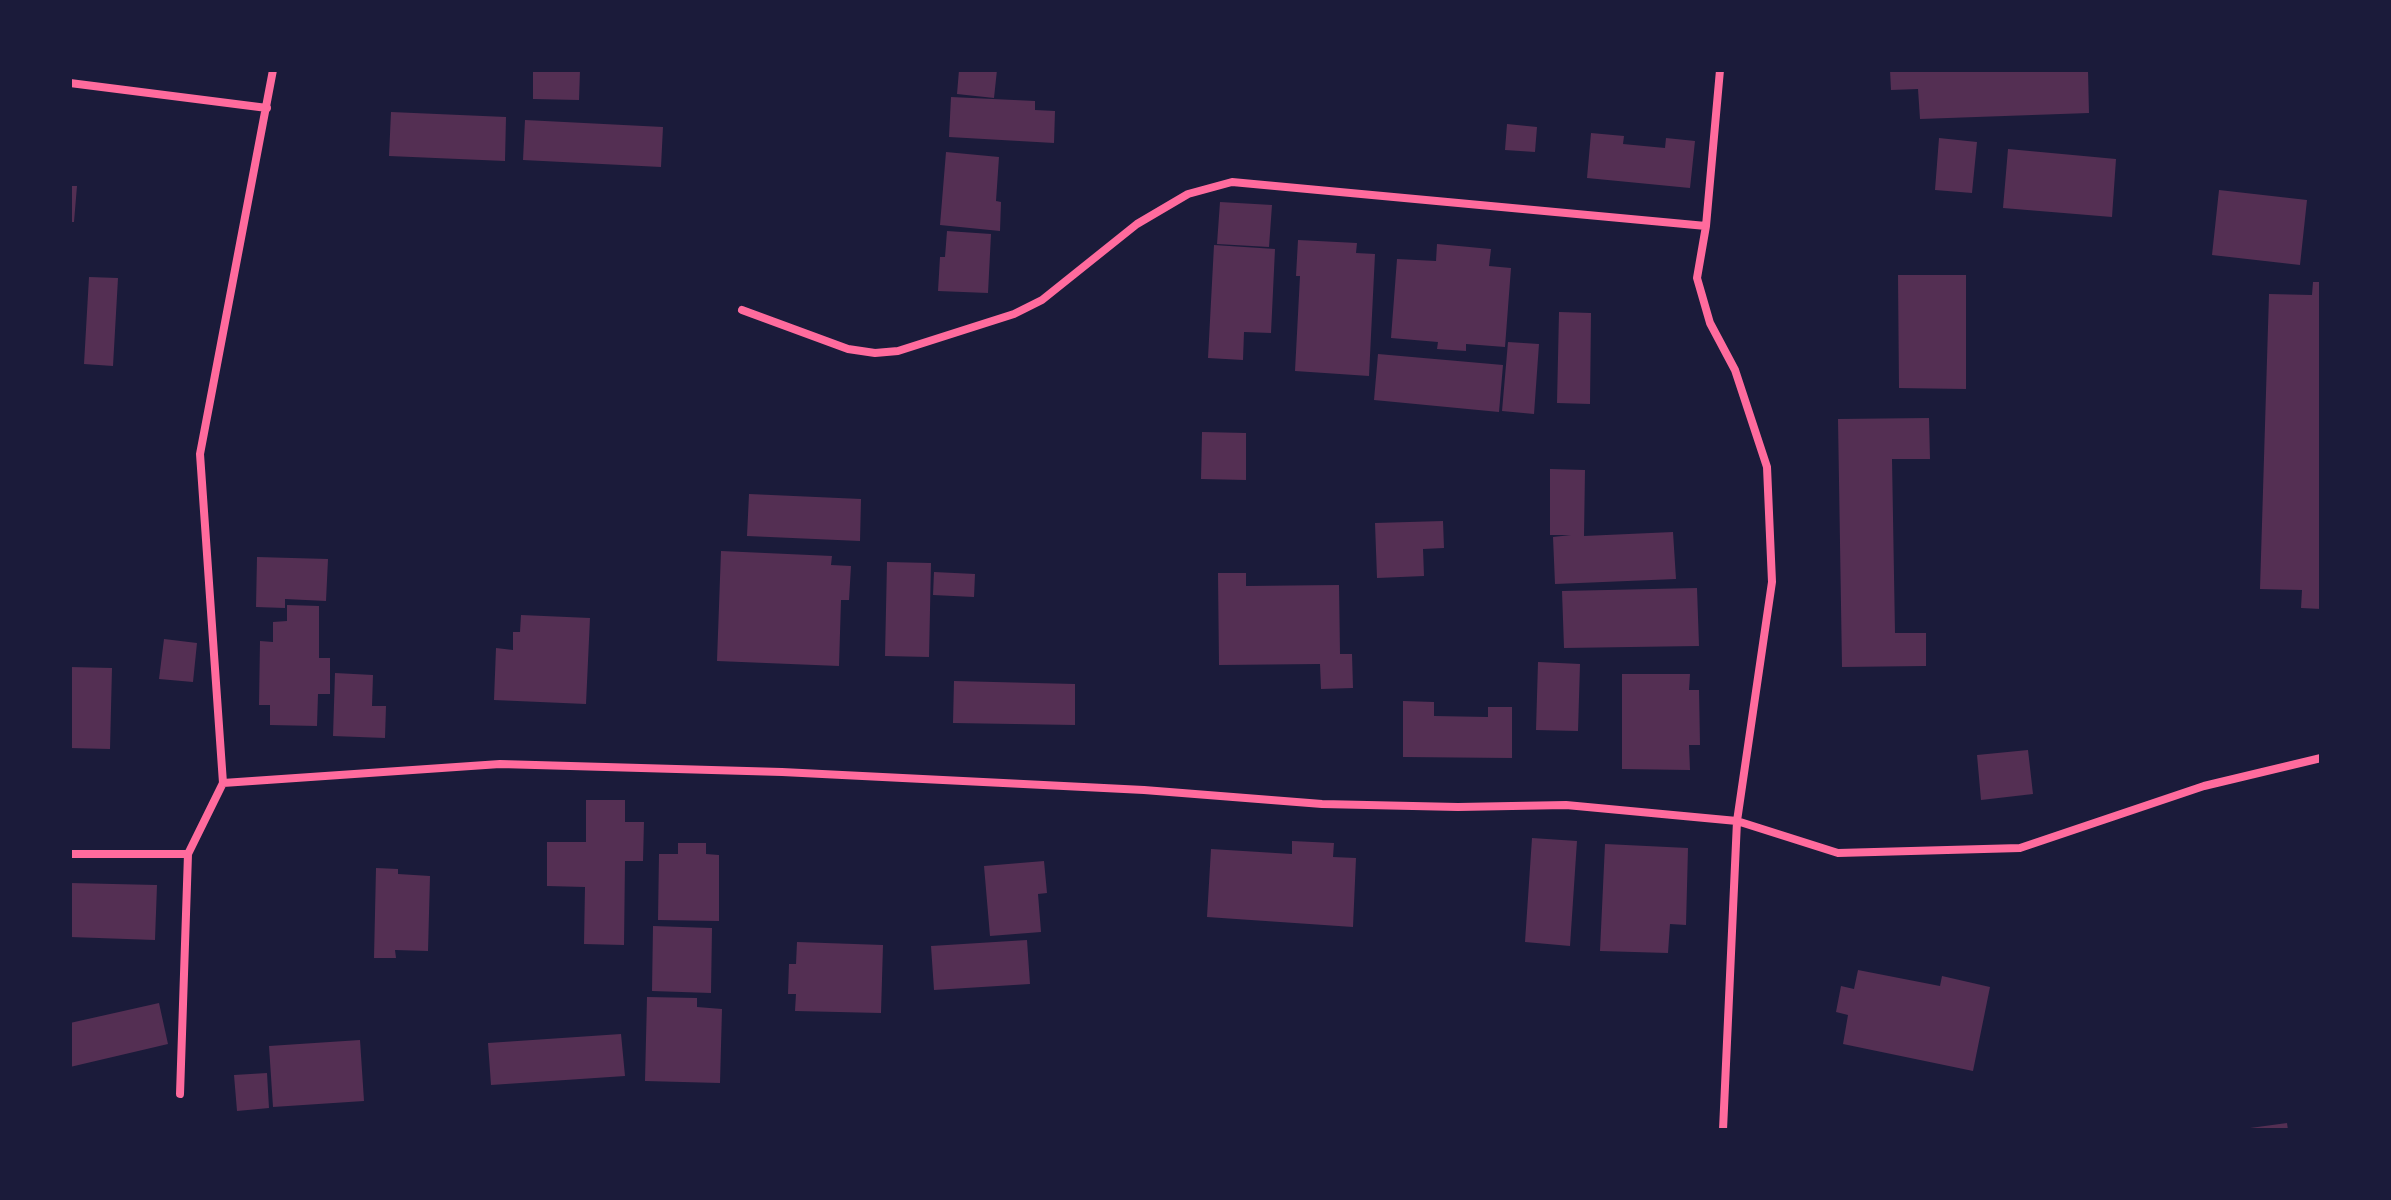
<!DOCTYPE html>
<html>
<head>
<meta charset="utf-8">
<style>
	body { margin:0 }
	#map { position:relative; width:2391px; height:1200px; overflow:hidden; background:#1b1b3a; font-family:"Open Sans",sans-serif }
	canvas { display:block }
	.frame { position:absolute; inset:0; border:72px solid #1b1b3a; pointer-events:none }
</style>
</head>
<body>
<div id="map">
<canvas width="2391" height="1200"></canvas>
<div class="frame"></div>
</div>
<script>
const c = document.querySelector('canvas').getContext('2d');
c.lineJoin = 'round';
function fillPath(path, color) {
  c.fillStyle = color;
  c.fill(path, 'evenodd');
}
function stroke(path, color, width, dash) {
  c.strokeStyle = color;
  c.lineWidth = width;
  c.lineCap = dash ? 'butt' : 'round';
  c.setLineDash(dash || []);
  c.stroke(path);
}
fillPath(new Path2D(`
	M533,70H580L579,100L533,99Z
	M959,70H997L994,98L957,94Z
	M1890,70H2088L2089,113L1920,119L1918,89L1891,90Z
	M951,97L1035,101V110L1055,111L1054,143L949,137Z
	M391,112L506,117L505,161L389,156Z
	M525,120L663,127L661,167L523,160Z
	M1507,124L1537,127L1535,152L1505,150Z
	M1591,133L1624,136L1623,144L1665,148L1666,138L1695,141L1690,188L1587,178Z
	M1939,138L1977,142L1972,193L1935,190Z
	M2008,149L2116,159L2112,217L2003,208Z
	M946,152L999,157L996,201L1001,202L1000,231L940,225Z
	M70,186H77L74,222H70Z
	M2219,190L2307,200L2300,265L2212,255Z
	M1220,202L1272,205L1269,247L1217,244Z
	M947,231L991,234L988,293L938,291L940,257H945Z
	M1298,240L1357,243L1356,253L1375,254L1369,376L1295,371L1300,276H1296Z
	M1437,244L1491,249L1489,266L1511,268L1505,347L1466,344V351L1437,349L1438,342L1391,338L1397,259L1436,261Z
	M1214,245L1275,249L1271,333L1244,332L1243,360L1208,358Z
	M1898,275H1966V389L1899,388Z
	M89,277L118,278L113,366L84,364Z
	M2313,282H2321V609L2301,608L2302,590L2260,589L2269,294L2312,295Z
	M1559,312L1591,313L1590,404L1557,403Z
	M1508,342L1539,344L1534,414L1502,411Z
	M1378,354L1503,365L1499,412L1374,400Z
	M1929,418L1930,459H1892L1895,633H1926V666L1842,667L1838,419Z
	M1202,432L1246,433V480L1201,479Z
	M1550,469L1585,470L1584,536L1673,532L1676,579L1555,584L1553,537L1571,535H1550Z
	M749,494L861,499L860,541L747,536Z
	M1443,521L1444,548L1423,549L1424,576L1377,578L1375,523Z
	M721,551L832,556L831,565L851,566L849,600H841L839,666L717,661Z
	M257,557L328,559L326,601L285,599V608L256,607Z
	M887,562L931,563L929,657L885,656Z
	M934,572L975,574L974,597L933,595Z
	M1218,573H1246V586L1339,585L1340,654H1352L1353,688L1321,689L1320,664L1219,665Z
	M1697,588L1699,646L1564,648L1562,591Z
	M287,605L319,606V658H330V694H318L317,726L270,725V705H259L260,641L273,642V622L287,621Z
	M521,615L590,618L586,704L494,700L496,648L513,650V632H520Z
	M164,639L197,643L193,682L159,679Z
	M1538,662L1580,664L1578,731L1536,730Z
	M70,667L112,668L110,749L70,748Z
	M335,673L373,675L372,706H386L385,738L333,736Z
	M1622,674H1690L1689,690H1699L1700,745H1689L1690,770L1622,769Z
	M954,681L1075,684V725L953,723Z
	M1403,701L1434,702V716L1488,717V707H1512V758L1403,757Z
	M2028,750L2033,794L1981,800L1977,755Z
	M586,800H625V822H644L643,861H625L624,945L584,944L585,887L547,886V842H586Z
	M1532,838L1577,841L1570,946L1525,942Z
	M1292,841L1334,843L1333,857L1356,858L1353,927L1207,917L1211,849L1292,854Z
	M678,843H706V854L719,855V921L658,920L659,854H678Z
	M1605,844L1688,848L1686,925L1670,924L1668,953L1600,951Z
	M1044,861L1047,893L1038,894L1041,932L990,936L984,866Z
	M376,868L398,869V874L430,876L428,951L395,950L396,958H374Z
	M70,883L157,885L155,940L70,937Z
	M653,926L712,928L711,993L652,991Z
	M1027,940L1030,984L934,990L931,946Z
	M797,942L883,945L881,1013L795,1011L796,994H788L789,964H796Z
	M1858,970L1940,986L1942,976L1990,987L1973,1071L1843,1044L1848,1015L1836,1012L1841,986L1854,989Z
	M647,997L697,998V1007L722,1009L720,1083L645,1081Z
	M159,1003L168,1044L70,1067V1023Z
	M621,1034L625,1076L491,1085L488,1043Z
	M360,1040L364,1101L273,1107L269,1046Z
	M267,1073L269,1108L237,1111L234,1075Z
	M2287,1123L2288,1130H2250V1128Z`), '#542f53');
stroke(new Path2D(`
	M1720,70L1706,226L1697,278L1710,323L1735,370L1767,467L1772,582L1737,821L1723,1130
	M70,83L267,108
	M742,310L848,349L875,353L898,351L1014,314L1042,300L1137,224L1188,194L1232,182L1706,226
	M223,783L500,764L782,772L1144,790L1322,804L1458,807L1566,805L1737,821L1838,853L2020,848L2204,786L2321,758
	M70,854H188
	M180,1094L188,854L223,783L200,454L273,70`), '#ff6b9d', 8);
</script>
</body>
</html>
